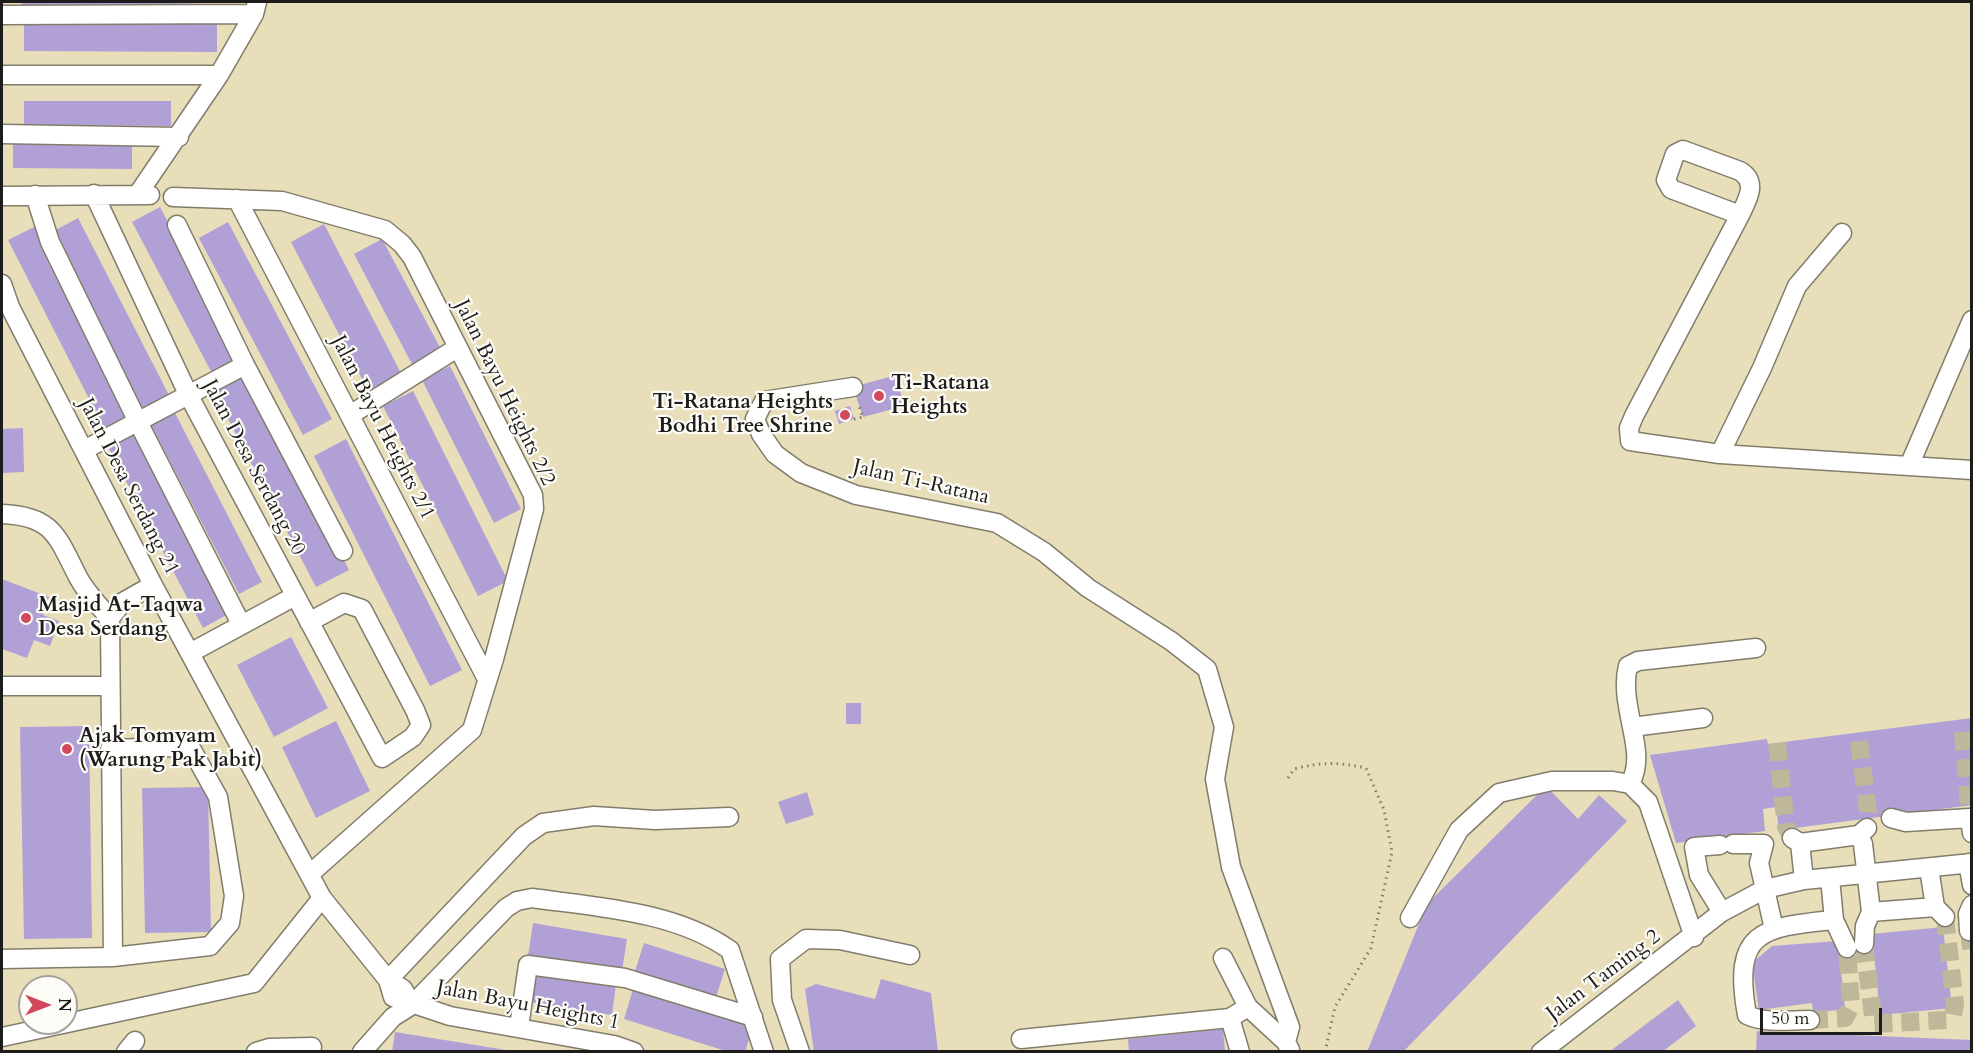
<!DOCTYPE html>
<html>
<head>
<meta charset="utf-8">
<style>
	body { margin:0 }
	#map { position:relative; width:1973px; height:1053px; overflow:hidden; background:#e8deba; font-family:Cardo,serif }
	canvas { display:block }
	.frame { position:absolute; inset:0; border:3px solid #1c1c1c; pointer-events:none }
	.north { position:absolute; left:18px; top:975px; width:60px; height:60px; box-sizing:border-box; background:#fdfcf7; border:2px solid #a3a29f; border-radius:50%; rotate:90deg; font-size:16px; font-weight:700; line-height:24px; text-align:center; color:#1c1c1c }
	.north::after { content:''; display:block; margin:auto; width:21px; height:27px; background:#d1495b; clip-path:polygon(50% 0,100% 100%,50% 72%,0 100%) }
	.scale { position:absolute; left:1760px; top:1008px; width:122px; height:27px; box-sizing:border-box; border:3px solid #1c1c1c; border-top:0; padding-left:8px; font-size:18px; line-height:21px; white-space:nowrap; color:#1c1c1c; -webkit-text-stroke:4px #fdfcf7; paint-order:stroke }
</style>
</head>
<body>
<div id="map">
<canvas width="1973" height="1053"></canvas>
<div class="frame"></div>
<div class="north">N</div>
<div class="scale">50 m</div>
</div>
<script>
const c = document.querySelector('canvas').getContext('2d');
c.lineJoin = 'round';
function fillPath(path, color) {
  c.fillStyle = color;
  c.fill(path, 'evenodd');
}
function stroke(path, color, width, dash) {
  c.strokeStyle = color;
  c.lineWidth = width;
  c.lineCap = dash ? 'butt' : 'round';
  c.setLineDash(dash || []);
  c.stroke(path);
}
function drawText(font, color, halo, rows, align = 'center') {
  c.font = font + ' Cardo,serif';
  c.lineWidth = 4.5;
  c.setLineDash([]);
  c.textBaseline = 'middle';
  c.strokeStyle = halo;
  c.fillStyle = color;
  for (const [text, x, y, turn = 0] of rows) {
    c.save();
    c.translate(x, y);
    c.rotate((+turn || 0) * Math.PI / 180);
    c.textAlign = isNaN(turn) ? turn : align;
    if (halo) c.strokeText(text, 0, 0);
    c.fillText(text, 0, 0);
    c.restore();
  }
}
fillPath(new Path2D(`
	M22,2H203V3L22,9Z
	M24,18L217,19V52L24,51Z
	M24,101H171V126L24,125Z
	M13,139L132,140V169L13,168Z
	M160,207L242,362L214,377L132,222Z
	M78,218L171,399L142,414L50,233Z
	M228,222L332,419L303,435L199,238Z
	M324,224L404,379L371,396L291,242Z
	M36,226L134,419L107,434L8,240Z
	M382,239L443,353L414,368L354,254Z
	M450,366L521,509L494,523L422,380Z
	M247,374L349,570L316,587L214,392Z
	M896,375L904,406L863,417L853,387Z
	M413,391L508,581L478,596L383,406Z
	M850,406L854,419L839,424L835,411Z
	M175,413L262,582L239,594L151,425Z
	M23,428L24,472L2,473V429Z
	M138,431L232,612L203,628L108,447Z
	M346,439L462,670L430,686L314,456Z
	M2,579L49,597L43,615L59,621L50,646L34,640L27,658L2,649Z
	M291,637L328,708L274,737L237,665Z
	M846,703H861V724H846Z
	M1972,718V805L1779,830L1776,807L1763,809L1765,831L1676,843L1650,755L1767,739L1768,744Z
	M336,721L370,791L316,818L282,747Z
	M89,726L92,938L24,939L20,727Z
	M1546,786L1578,819L1599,795L1627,821L1403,1052H1367L1427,904Z
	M208,787L211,932L145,933L142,788Z
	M807,792L814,815L786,824L778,802Z
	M533,923L627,939L622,971L528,956Z
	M1943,927L1952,1008L1880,1015L1872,934Z
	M1838,941L1845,1009L1813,1013L1812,1003L1759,1010L1752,963L1772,946Z
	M644,943L725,969L716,997L635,971Z
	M536,972L616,984L612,1015L531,1002Z
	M881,979L931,993L938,1052H814L805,989L816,984L875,999Z
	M633,989L753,1026L745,1052H729L624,1019Z
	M1678,1000L1696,1026L1662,1052H1609Z
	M1223,1029L1225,1052H1129L1128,1039Z
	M1757,1031L1972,1040V1052H1756Z
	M395,1032L506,1050V1052H392Z`), '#b0a0d5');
stroke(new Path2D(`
	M1963,732L1970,818
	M1859,741L1868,811L1867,828
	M1777,743L1786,827L1792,838
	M1969,931L1972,955
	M1864,944L1874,1024L1947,1020L1953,1015L1955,1004L1945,917
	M1810,1020L1845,1018L1851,1007L1847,948`), '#bfb79a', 18, [18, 9]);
const minor = new Path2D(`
	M2,15L254,14
	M2,75H219
	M2,134L179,137
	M94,194L189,396L382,758L413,737L421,725L415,710L362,609L344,603L309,622
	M138,194L219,75L254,14L257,2
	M35,195L50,242L138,422L241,624
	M2,196L150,195
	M173,197L282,201L385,230L402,244L412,257L533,495L534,509L494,659L472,730L311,873
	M237,199L487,679
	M1740,215L1671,189L1666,180L1675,154L1683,150L1740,171C1758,182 1748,199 1740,215L1634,416L1629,428L1630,441L1720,454L1972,470
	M177,225L245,365L343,551
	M2,284L10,307L153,585L322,898L388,980L524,836L543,823L594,816L655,820L729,817
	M853,387L764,401L755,419L761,434L775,454L801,473L856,495L997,523L1044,552L1088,588L1171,641L1207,669L1224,727L1215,779L1231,867L1290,1027L1286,1042
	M350,415L457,348
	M84,450L245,365
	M1720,454L1762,368L1797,286L1842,233
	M1909,466L1972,320
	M2,514C53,516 57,536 78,577C86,592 98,605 110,618
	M190,653L295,596
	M2,686H110
	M1632,727C1628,707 1623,686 1628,666L1638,661L1756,648
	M1630,784C1640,765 1636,747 1632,727L1703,718
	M1891,818L1906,822L1970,818L1972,833
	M1859,835L1863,844L1871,912L1865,926L1864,944
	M1792,838L1800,843L1804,880
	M1800,843L1859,835L1867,828
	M1733,844H1764L1759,863L1774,929
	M1720,845L1694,847L1699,875L1722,912
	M1968,863L1972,885
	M1929,868L1935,907L1945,917
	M1830,878L1834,920L1847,948
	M1871,912L1935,907
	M1410,918L1459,830L1499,793L1552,781H1613L1630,784L1648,802L1694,937
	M1969,931L1968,914L1972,905
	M113,957L110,618L123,602L153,585
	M1223,958L1248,1007L1286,1042L1290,1050
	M2,959L113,957L210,946L230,923L234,896L218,797L192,750L178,747L110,749
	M412,1005L403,989L388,980L393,997L450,1016L614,1045L634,1052
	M1230,1018L1240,1052
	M1810,1020C1789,1020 1767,1024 1747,1015C1732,931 1761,927 1834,920
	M519,1027L528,965L625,978L753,1017
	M2,1037L254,983L322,898
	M1021,1039L1230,1018L1248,1007
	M126,1052L135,1041
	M256,1052L269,1048L312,1047
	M362,1052L393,1017L412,1005L506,908L517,901L532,898C597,907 675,911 730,950L764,1052
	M800,1052L782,1000L780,959L806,939L840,940L910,955
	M1541,1052L1722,912L1765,889L1804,880L1972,863`);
stroke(minor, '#827d6b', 21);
stroke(new Path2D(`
	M854,419L863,417L858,403
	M1288,778L1294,769C1320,762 1339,762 1366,768L1384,810L1392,852L1371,948L1335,1007L1325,1052`), '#827d6b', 3, [1.5, 4.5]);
stroke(minor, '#fff', 18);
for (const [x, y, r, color] of [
	[879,396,6,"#d1495b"],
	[845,415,6,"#d1495b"],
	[26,618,6,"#d1495b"],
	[67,749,6,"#d1495b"]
]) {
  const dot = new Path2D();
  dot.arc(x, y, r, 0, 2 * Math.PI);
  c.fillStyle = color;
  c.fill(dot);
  stroke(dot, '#fdfcf7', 2);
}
drawText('bold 21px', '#1c1c1c', '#fdfcf7', [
	["Ti-Ratana",891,384],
	["Heights",891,408],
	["Ti-Ratana Heights",833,403,"right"],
	["Bodhi Tree Shrine",833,427,"right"],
	["Masjid At-Taqwa",38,606],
	["Desa Serdang",38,630],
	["Ajak Tomyam",79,737],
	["(Warung Pak Jabit)",79,761]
], 'left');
drawText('21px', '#1c1c1c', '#fdfcf7', [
	["Jalan Bayu Heights 2/2",504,393,64],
	["Jalan Bayu Heights 2/1",382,428,63],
	["Jalan Desa Serdang 20",253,468,62],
	["Jalan Ti-Ratana",921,483,13],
	["Jalan Desa Serdang 21",128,487,63],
	["Jalan Taming 2",1604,976,-37],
	["Jalan Bayu Heights 1",528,1006,11]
]);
</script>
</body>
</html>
